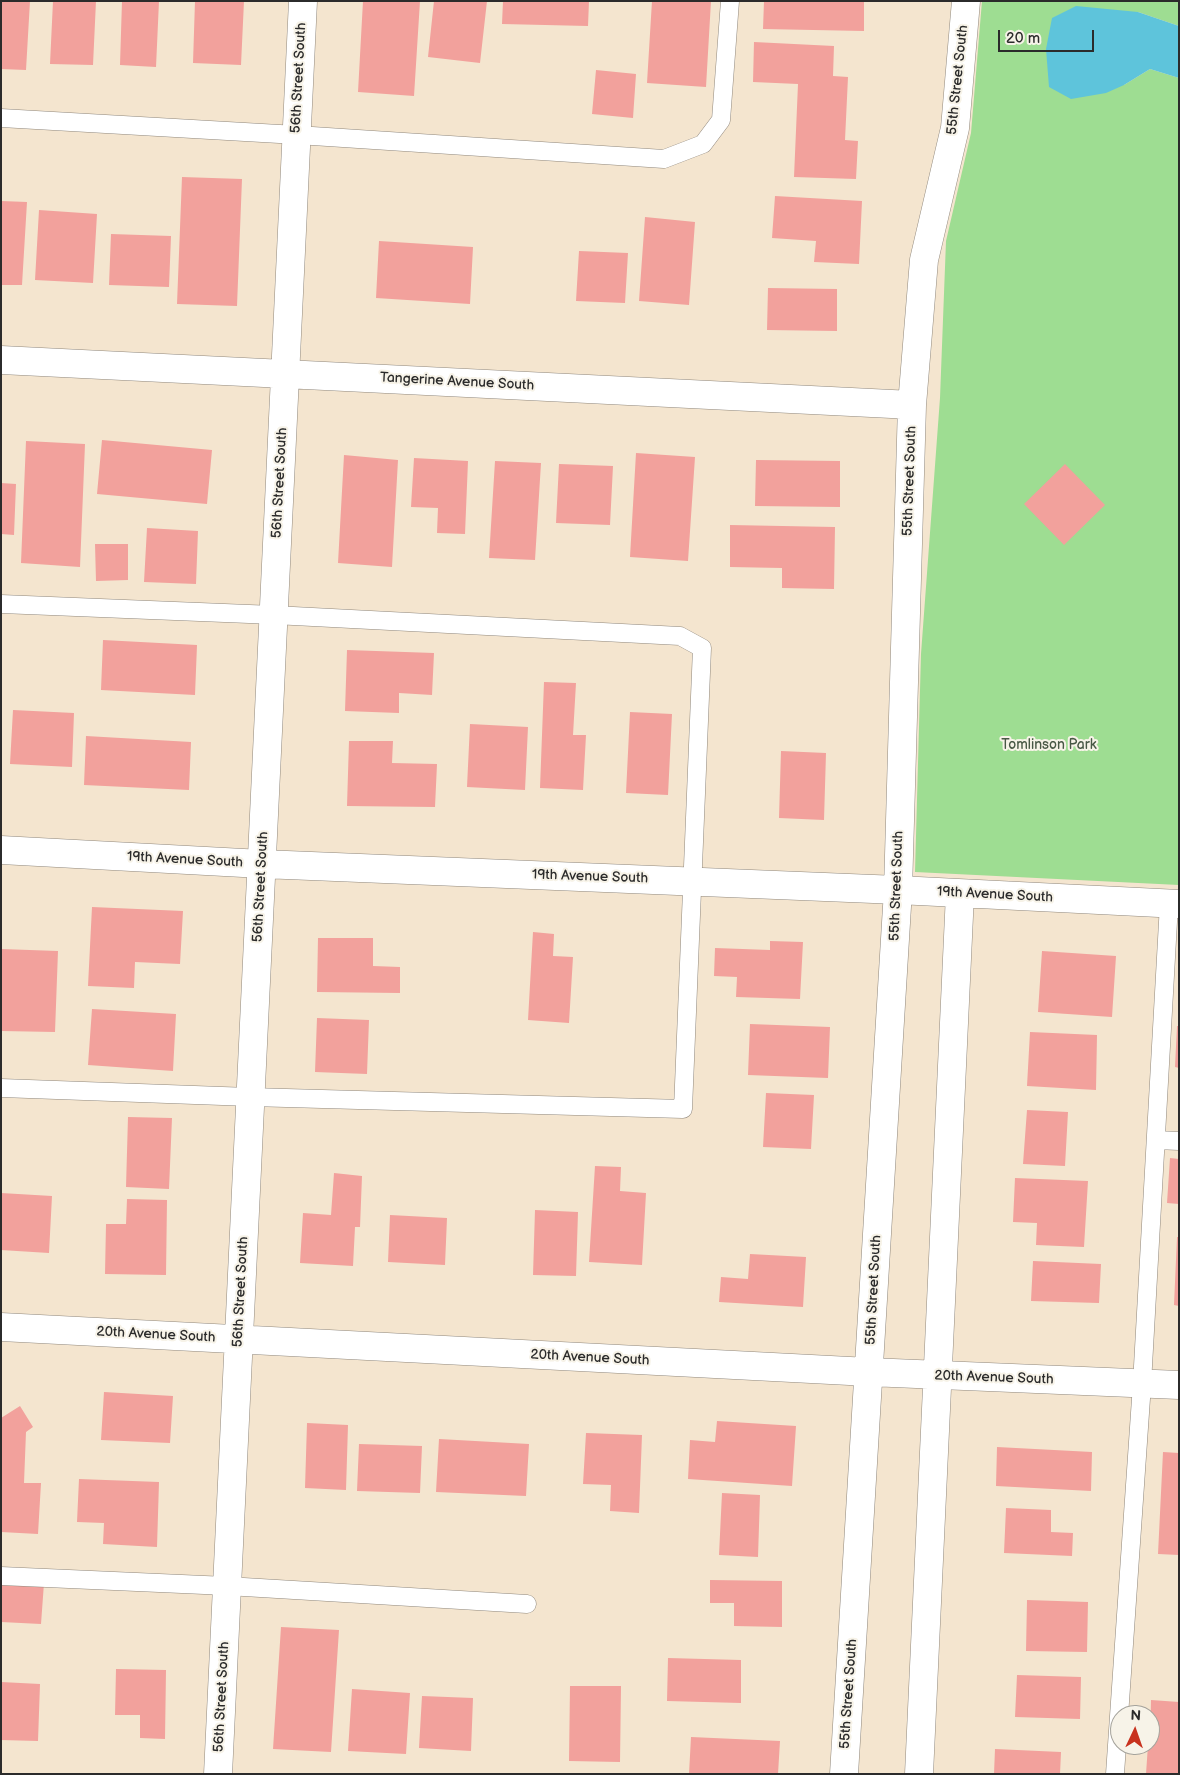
<!DOCTYPE html>
<html>
<head>
<meta charset="utf-8">
<style>
	body { margin:0 }
	#map { position:relative; width:1180px; height:1775px; overflow:hidden; background:#f4e5cf; font-family:"Balsamiq Sans",sans-serif }
	canvas { display:block }
	.frame { position:absolute; inset:0; border:2px solid #2b2b2b; pointer-events:none }
	.north { position:absolute; left:1110px; top:1705px; width:50px; height:50px; box-sizing:border-box; background:#f7f3e8; border:1px solid #a5a39c; border-radius:50%; rotate:3deg; font-size:14px; font-weight:700; line-height:20px; text-align:center; color:#2b2b2b }
	.north::after { content:''; display:block; margin:auto; width:18px; height:22px; background:#c8321e; clip-path:polygon(50% 0,100% 100%,50% 72%,0 100%) }
	.scale { position:absolute; left:998px; top:30px; width:96px; height:22px; box-sizing:border-box; border:2px solid #2b2b2b; border-top:0; padding-left:6px; font-size:15px; line-height:18px; white-space:nowrap; color:#2b2b2b; -webkit-text-stroke:4px #f7f3e8; paint-order:stroke }
</style>
</head>
<body>
<div id="map">
<canvas width="1180" height="1775"></canvas>
<div class="frame"></div>
<div class="north">N</div>
<div class="scale">20 m</div>
</div>
<script>
const c = document.querySelector('canvas').getContext('2d');
c.lineJoin = 'round';
function fillPath(path, color) {
  c.fillStyle = color;
  c.fill(path, 'evenodd');
}
function stroke(path, color, width, dash) {
  c.strokeStyle = color;
  c.lineWidth = width;
  c.lineCap = dash ? 'butt' : 'round';
  c.setLineDash(dash || []);
  c.stroke(path);
}
function drawText(font, color, halo, rows, align = 'center') {
  c.font = font + ' "Balsamiq Sans",sans-serif';
  c.lineWidth = 4;
  c.setLineDash([]);
  c.textBaseline = 'middle';
  c.strokeStyle = halo;
  c.fillStyle = color;
  for (const [text, x, y, turn = 0] of rows) {
    c.save();
    c.translate(x, y);
    c.rotate((+turn || 0) * Math.PI / 180);
    c.textAlign = isNaN(turn) ? turn : align;
    if (halo) c.strokeText(text, 0, 0);
    c.fillText(text, 0, 0);
    c.restore();
  }
}
fillPath(new Path2D(`
	M982,1H1179V26L1138,12L1124,85L1150,69L1179,78V885L915,872L921,654L940,398L946,241L971,133Z`), '#9edd92');
fillPath(new Path2D(`
	M1076,6L1138,12L1179,26V78L1150,69L1124,85L1106,93L1071,99L1049,87L1046,49L1052,18Z`), '#5ec4db');
fillPath(new Path2D(`
	M1,1H30L26,70L1,69Z
	M53,1H96L93,65L50,64Z
	M122,1H159L156,67L120,65Z
	M195,1H244L241,65L193,63Z
	M363,1H420L414,96L358,92Z
	M434,1H487L480,63L428,57Z
	M503,1H589L588,26L502,24Z
	M652,1H711L706,87L647,83Z
	M764,1H864V31L763,29Z
	M754,42L834,46L833,76L848,77L845,140L858,141L856,179L794,177L798,84L753,82Z
	M596,70L636,74L633,118L592,114Z
	M182,177L242,179L237,306L177,304Z
	M775,196L862,201L859,264L814,262L816,241L772,238Z
	M1,201L27,202L22,285H1Z
	M39,210L97,214L93,283L35,280Z
	M645,217L695,222L689,305L639,301Z
	M111,234L171,236L169,287L109,285Z
	M379,241L473,247L470,304L376,298Z
	M579,251L628,253L625,303L576,301Z
	M768,288L837,289V331L767,330Z
	M102,440L212,450L207,504L97,494Z
	M26,441L85,444L80,567L21,563Z
	M636,453L695,457L688,561L630,557Z
	M344,455L398,460L392,567L338,563Z
	M414,458L468,461L465,534L437,533L438,508L411,507Z
	M756,460L840,461V507L755,506Z
	M495,461L541,463L535,560L489,558Z
	M559,464L613,466L610,525L556,523Z
	M1065,464L1105,505L1064,545L1024,504Z
	M1,483L16,484L14,535L1,534Z
	M730,525L835,527L834,589L782,588V568L730,567Z
	M147,528L198,531L196,584L144,582Z
	M95,544H128V580L96,581Z
	M103,640L197,645L195,695L101,690Z
	M347,650L434,653L432,695L399,693V713L345,711Z
	M544,682L576,683L573,735H586L583,790L540,788Z
	M13,710L74,713L72,767L10,764Z
	M630,712L672,714L668,795L626,793Z
	M470,724L528,727L525,790L467,787Z
	M86,736L191,742L189,790L84,785Z
	M349,741H393L392,763L437,764L435,807L347,806Z
	M781,751L826,753L824,820L779,818Z
	M92,907L183,911L180,964L135,962L134,988L88,986Z
	M533,932L554,934L553,956L573,957L569,1023L528,1020Z
	M318,938H373V966L400,967V993L317,992Z
	M770,941L803,942L800,999L736,997L737,977L714,976L715,948L770,950Z
	M1,949L58,951L55,1032L1,1031Z
	M1042,951L1116,956L1112,1017L1038,1012Z
	M92,1009L176,1014L173,1071L88,1065Z
	M317,1018L369,1020L367,1074L315,1072Z
	M750,1024L830,1027L828,1078L748,1075Z
	M1177,1026H1179V1068L1175,1067Z
	M1030,1032L1097,1035L1096,1090L1027,1086Z
	M766,1093L814,1095L811,1149L763,1147Z
	M1027,1110L1068,1112L1065,1166L1023,1164Z
	M128,1117L172,1118L169,1189L126,1187Z
	M1170,1158L1179,1159V1204L1167,1203Z
	M595,1166L621,1167L620,1191L646,1193L642,1265L589,1262Z
	M334,1173L362,1176L360,1227H355L353,1266L300,1263L303,1213L331,1215Z
	M1015,1178L1088,1181L1084,1247L1036,1245L1037,1223L1013,1222Z
	M1,1193L52,1196L49,1253L1,1250Z
	M127,1199L167,1200L166,1275L105,1274L106,1224H126Z
	M535,1210L578,1212L576,1276L533,1275Z
	M390,1215L447,1218L445,1265L388,1262Z
	M1177,1237H1179V1306L1174,1305Z
	M750,1254L806,1257L803,1307L719,1302L721,1277L748,1279Z
	M1033,1261L1101,1264L1099,1303L1031,1301Z
	M104,1392L173,1396L170,1443L101,1440Z
	M20,1406L33,1427L26,1432L24,1483H41L38,1534L1,1532V1418Z
	M717,1421L796,1426L792,1486L688,1479L690,1440L715,1442Z
	M307,1423L348,1425L346,1490L305,1488Z
	M586,1433L642,1435L639,1513L610,1511L611,1485L583,1484Z
	M439,1439L529,1444L526,1496L436,1492Z
	M359,1444L422,1446L420,1493L357,1491Z
	M997,1447L1092,1452L1091,1491L996,1486Z
	M1163,1452L1179,1453V1555L1158,1554Z
	M79,1479L159,1482L157,1547L103,1544L104,1523L77,1522Z
	M722,1493L760,1495L758,1557L719,1555Z
	M1006,1508L1051,1510V1532L1073,1533L1072,1556L1004,1553Z
	M710,1580L782,1581V1627L734,1626V1603H710Z
	M1,1581L44,1583L41,1624L1,1622Z
	M1027,1600L1088,1602L1087,1652L1026,1651Z
	M281,1627L339,1630L331,1752L273,1749Z
	M668,1658L741,1660V1703L667,1701Z
	M116,1669L166,1670L165,1739L140,1738V1715H115Z
	M1017,1675L1081,1677L1080,1719L1015,1717Z
	M1,1682L40,1684L38,1741L1,1740Z
	M570,1686H621L620,1762L569,1761Z
	M352,1689L410,1693L406,1754L348,1751Z
	M422,1696L473,1698L471,1751L419,1748Z
	M1151,1700L1179,1702V1774H1146L1148,1745H1150Z
	M691,1737L780,1741L778,1774H689Z
	M995,1749L1061,1752L1060,1774H994Z`), '#f2a19c');
const service = new Path2D(`
	M1,118L297,135L664,159L703,144L721,120L730,1
	M1,604L274,615L680,636L702,648L683,1109L250,1097L1,1088
	M1156,1140L1179,1141
	M1,1576L227,1586L527,1604
	M1115,1774L1142,1384L1169,904`);
const minor = new Path2D(`
	M1,360L912,405
	M1,850L262,864L898,890L1179,904
	M1,1327L869,1372L1179,1385
	M218,1774L303,1
	M844,1774L898,890L912,405L924,260L955,128L966,1
	M919,1774L960,894`);
stroke(service, '#90887d', 19);
stroke(minor, '#90887d', 29);
stroke(service, '#fff', 18);
stroke(minor, '#fff', 28);
drawText('14px', '#2b2b2b', '#f7f3e8', [
	["56th Street South",299,78,-87],
	["55th Street South",958,80,-84],
	["Tangerine Avenue South",457,382,3],
	["55th Street South",910,481,-88],
	["56th Street South",280,483,-87],
	["19th Avenue South",185,860,3],
	["19th Avenue South",590,877,2],
	["55th Street South",897,886,-88],
	["56th Street South",261,887,-87],
	["19th Avenue South",995,895,3],
	["55th Street South",874,1290,-87],
	["56th Street South",241,1292,-87],
	["20th Avenue South",156,1335,3],
	["20th Avenue South",590,1358,3],
	["20th Avenue South",994,1378,2],
	["55th Street South",849,1694,-86],
	["56th Street South",222,1697,-87]
]);
drawText('14px', '#485845', '#f7f3e8', [
	["Tomlinson Park",1049,745]
]);
</script>
</body>
</html>
